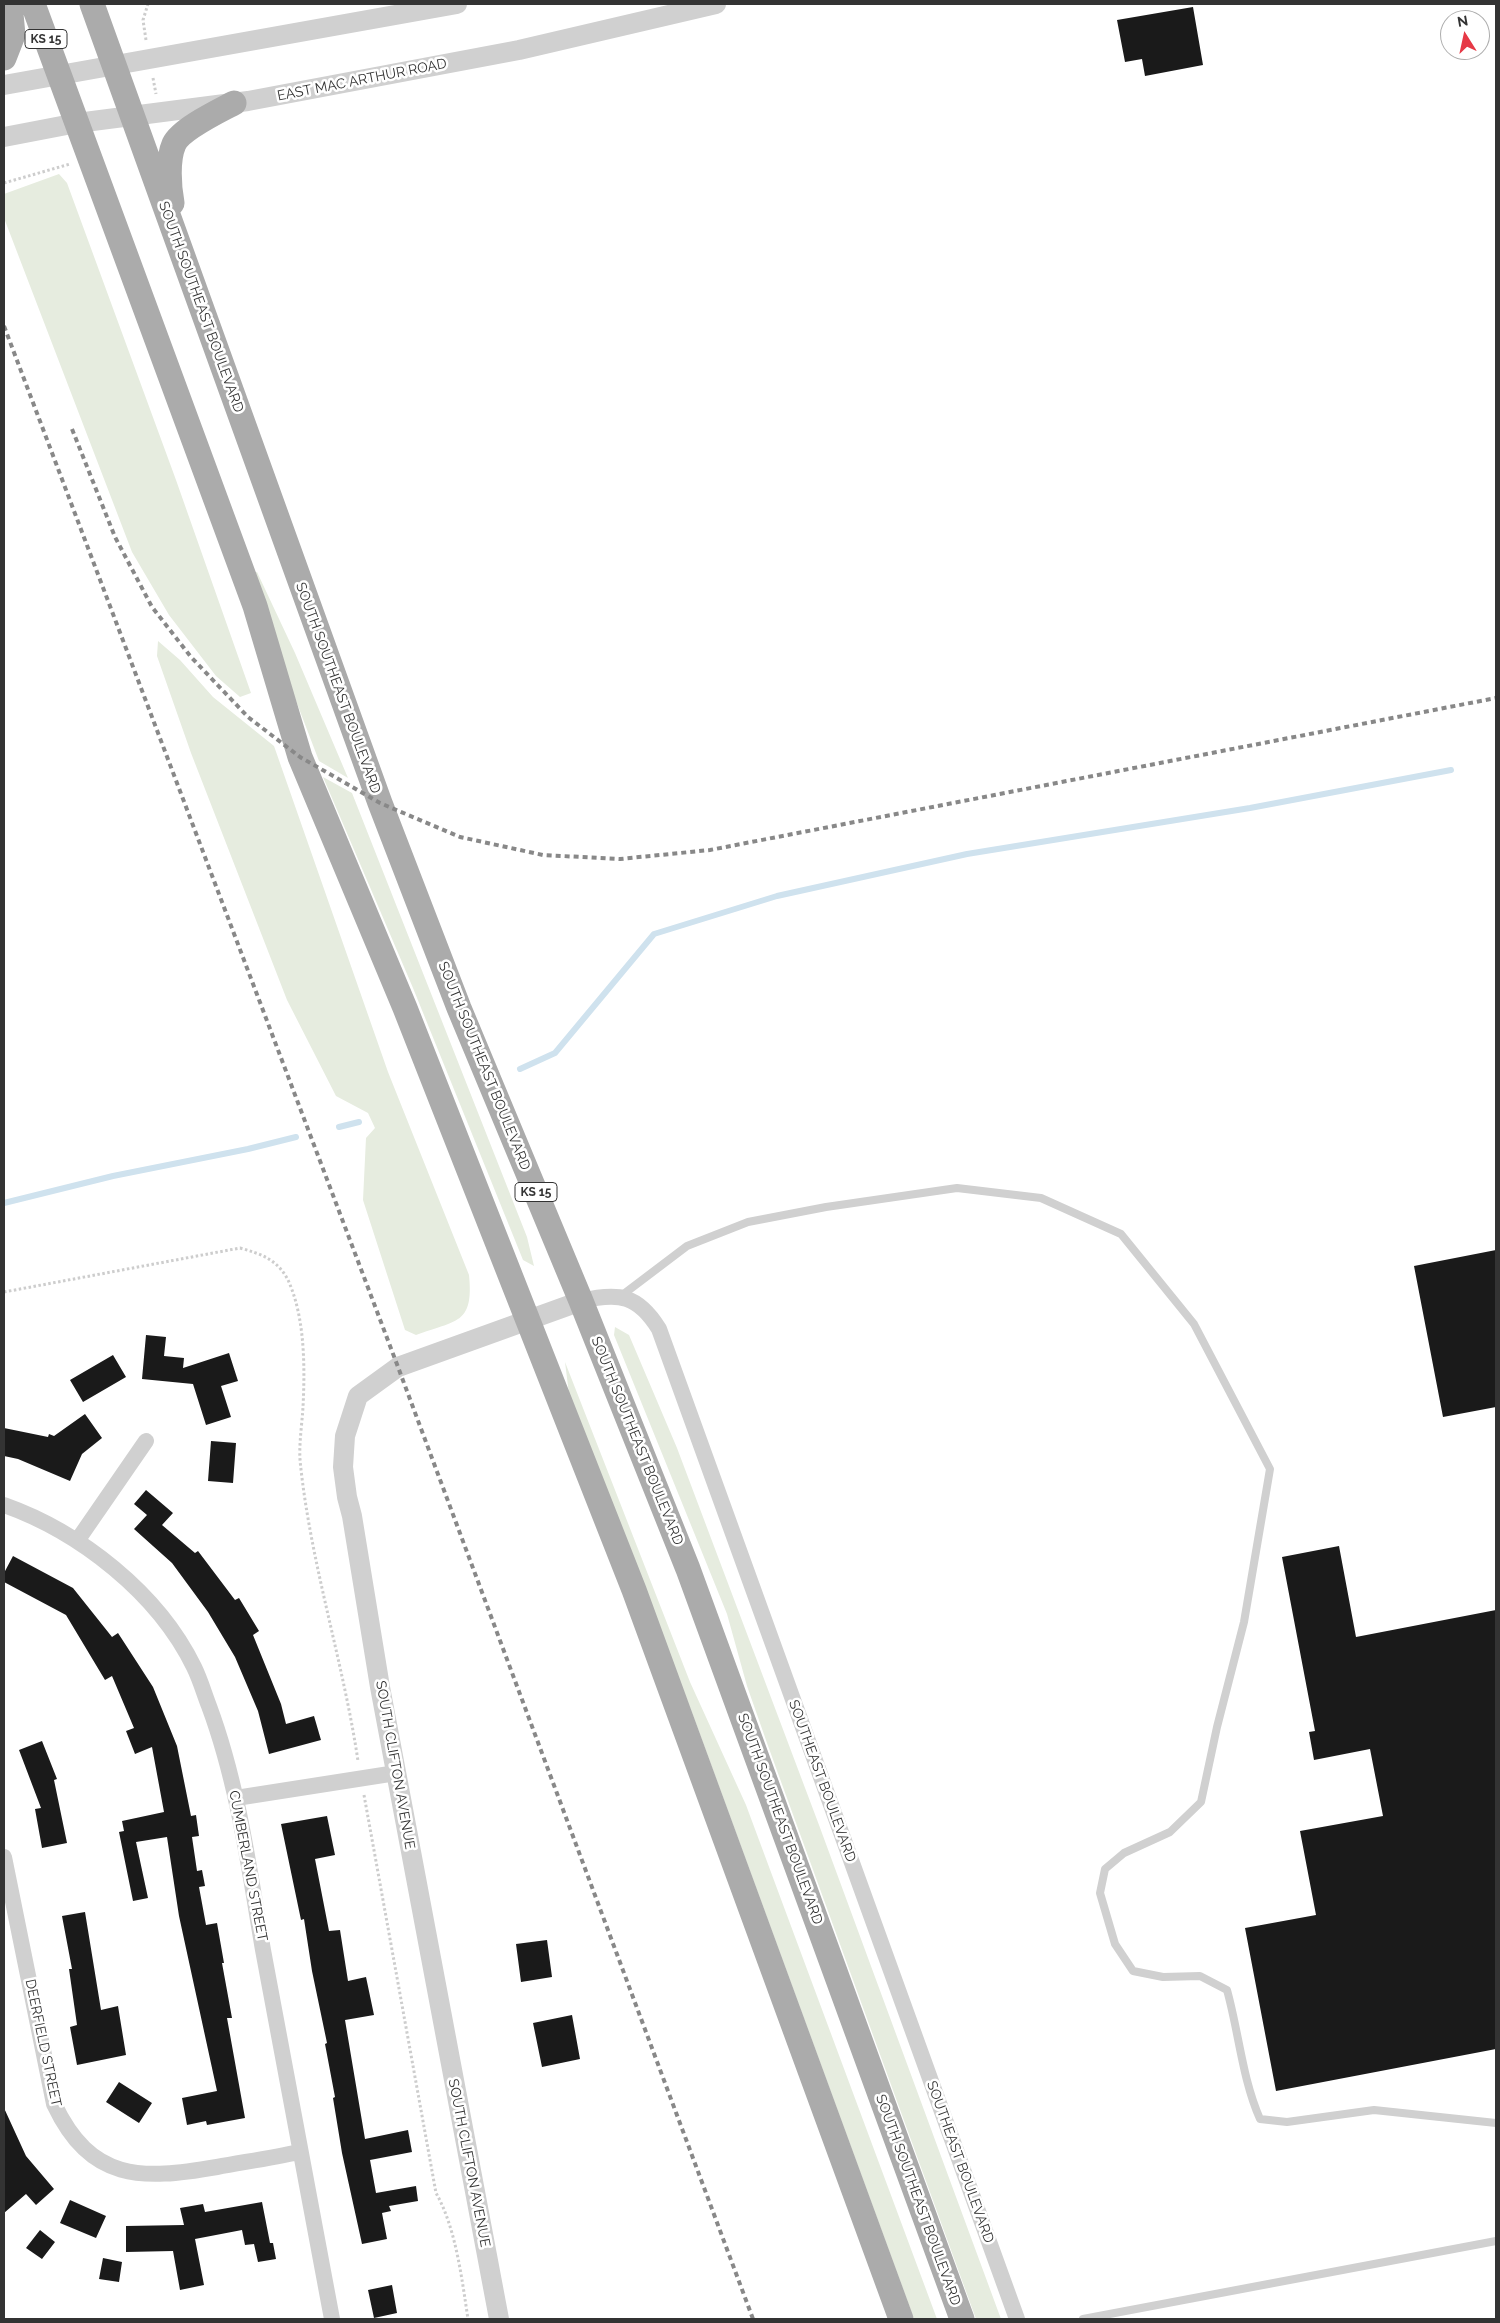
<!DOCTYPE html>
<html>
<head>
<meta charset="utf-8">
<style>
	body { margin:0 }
	#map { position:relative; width:1500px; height:2323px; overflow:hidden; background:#fff; font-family:Raleway,sans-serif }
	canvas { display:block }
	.frame { position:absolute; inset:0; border:5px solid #333; pointer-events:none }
	.north { position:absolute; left:1440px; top:10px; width:50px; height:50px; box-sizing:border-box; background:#fff; border:1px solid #adadad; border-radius:50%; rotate:350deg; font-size:14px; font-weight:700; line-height:20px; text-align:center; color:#333 }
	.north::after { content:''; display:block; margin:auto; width:18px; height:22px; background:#e63946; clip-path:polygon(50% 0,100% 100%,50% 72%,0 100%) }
</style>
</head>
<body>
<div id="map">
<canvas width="1500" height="2323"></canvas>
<div class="frame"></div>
<div class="north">N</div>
</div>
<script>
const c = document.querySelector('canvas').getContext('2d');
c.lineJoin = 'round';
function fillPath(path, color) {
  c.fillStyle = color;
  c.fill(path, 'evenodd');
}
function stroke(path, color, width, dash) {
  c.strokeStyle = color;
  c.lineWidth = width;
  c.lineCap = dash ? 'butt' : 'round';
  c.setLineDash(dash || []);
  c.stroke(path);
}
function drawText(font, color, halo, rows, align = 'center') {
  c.font = font + ' Raleway,sans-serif';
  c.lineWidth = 5;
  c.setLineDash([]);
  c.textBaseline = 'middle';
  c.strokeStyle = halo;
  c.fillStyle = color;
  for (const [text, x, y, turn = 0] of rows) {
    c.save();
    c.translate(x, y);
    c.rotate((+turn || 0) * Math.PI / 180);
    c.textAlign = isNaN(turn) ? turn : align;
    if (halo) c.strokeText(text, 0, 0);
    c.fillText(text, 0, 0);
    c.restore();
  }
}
fillPath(new Path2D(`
	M59,174L67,183L176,480L251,693L240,697L216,676L169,615L132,552L4,218V194Z
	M257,572L295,653L348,778L319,761L248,575Z
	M158,641L180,660L213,697L274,746L388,1072L469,1275C474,1325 456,1320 416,1335L405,1330L363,1200L366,1138L375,1128L368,1113L336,1096L287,1000L191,753L157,656Z
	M323,777L352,793L527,1237L534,1266L523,1260L413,988Z
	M615,1327L629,1335L677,1448L819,1825L1001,2319H976L767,1743L747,1686L727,1614L614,1335Z
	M565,1362L690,1682L746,1805L937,2319H914L691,1710L569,1394Z`), '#e6ecdf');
stroke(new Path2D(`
	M520,1069L555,1053L654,934L777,896L967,854L1250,808L1451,770
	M339,1127L359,1122
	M4,1203L113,1176L248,1149L296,1137`), '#cfe2ee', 6);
fillPath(new Path2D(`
	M1193,7L1203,65L1145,76L1142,59L1125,62L1117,20Z
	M1496,1250V1407L1443,1417L1414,1266Z
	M146,1335L166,1337L164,1356L184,1358L183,1368L229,1353L238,1381L221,1386L231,1417L206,1425L193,1384L142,1379Z
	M113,1355L126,1377L83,1402L70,1380Z
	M85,1414L102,1438L82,1454L70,1481L18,1459L4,1456V1428L48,1437L49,1434L54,1436Z
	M211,1441L236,1443L233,1483L208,1481Z
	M146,1490L173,1513L162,1525L195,1553L198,1551L235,1600L239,1598L259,1631L253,1635L281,1704L286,1724L314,1716L321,1740L269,1754L258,1711L235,1657L208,1612L172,1563L134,1529L147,1515L134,1504Z
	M1339,1546L1356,1637L1496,1610V2049L1276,2091L1245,1928L1316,1915L1300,1831L1383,1816L1370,1749L1314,1760L1309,1732L1315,1731L1282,1557Z
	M13,1556L73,1588L112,1637L118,1633L153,1687L177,1746L191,1816L196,1815L199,1836L192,1837L197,1871L202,1870L205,1886L199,1887L206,1925L217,1923L224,1963H222L232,2018H227L245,2118L207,2125L206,2121L187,2125L182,2098L217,2091L179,1916L167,1837L136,1842L148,1898L133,1901L119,1832L124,1831L122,1821L164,1812L152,1747L135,1754L126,1731L134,1728L112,1676L105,1680L66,1615L4,1582V1573Z
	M42,1741L57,1779L54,1780L67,1843L42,1848L35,1809L41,1808L19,1750Z
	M327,1816L335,1855L315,1859L329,1931L340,1930L348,1981L366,1977L374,2015L345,2020L365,2139L408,2130L412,2152L370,2160L376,2193L416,2186L418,2201L389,2206L391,2211L382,2213L387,2239L362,2244L342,2153L333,2098L335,2097L325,2044L327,2043L312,1971L304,1919L301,1920L281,1824Z
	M85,1912L101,2010L118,2006L126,2055L77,2065L70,2027L77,2025L69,1969H72L62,1916Z
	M547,1940L552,1977L521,1982L516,1944Z
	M572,2015L580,2059L542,2067L533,2023Z
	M119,2082L152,2103L139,2123L106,2102Z
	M4,2108L26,2156L54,2189L36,2205L26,2194L4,2213Z
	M70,2200L106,2216L96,2238L60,2223Z
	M262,2202L270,2243H273L276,2259L258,2262L254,2244L245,2245L242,2230L195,2239L204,2285L180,2290L173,2251L126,2252V2226L184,2225L180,2208L203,2204L205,2212Z
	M40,2230L55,2242L42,2259L26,2248Z
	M103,2258L122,2262L119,2282L99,2279Z
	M392,2285L397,2313L374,2318L368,2290Z`), '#1a1a1a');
stroke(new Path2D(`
	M146,40L143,20L148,4
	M153,78L156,94
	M4,183L70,164
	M4,1292L240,1248C261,1254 277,1259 288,1280C305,1317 305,1367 303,1407C302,1424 299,1443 300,1460C310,1562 343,1660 358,1761
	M364,1795L436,2193C456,2228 462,2280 468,2319`), '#cdcdcd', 3, [2.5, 2.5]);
stroke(new Path2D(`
	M621,1296L687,1246L748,1222L826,1207L957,1188L1041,1198L1121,1234L1194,1324L1270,1469L1244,1622L1217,1727L1201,1802L1170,1832L1124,1853L1105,1869L1100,1893L1115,1944L1133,1971L1163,1977L1200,1976L1227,1990C1239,2033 1242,2078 1260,2119L1287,2122L1374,2110L1496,2123
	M1083,2319L1496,2241`), '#d0d0d0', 8);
stroke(new Path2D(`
	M581,1301C619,1292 638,1295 659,1329L1017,2319
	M4,1505C80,1532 158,1593 194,1667C200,1679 204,1693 209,1706C238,1784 249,1868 263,1950C285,2073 308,2196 332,2319
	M77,1541L146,1441
	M236,1798L396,1773
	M4,1857L54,2104C91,2182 141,2180 217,2167C244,2162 272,2158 299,2152`), '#d0d0d0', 16);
stroke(new Path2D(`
	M4,85L457,4
	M4,137L77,123L248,101L519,50L716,4
	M499,2319L380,1687L352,1516L347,1497L343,1467L345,1436L358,1396L398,1367L581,1301`), '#d0d0d0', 20);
stroke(new Path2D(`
	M33,4L255,606L300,757L405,1008L634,1590L901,2319
	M92,4L380,803L459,1008L581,1301L688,1569L962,2319
	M4,58L13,35L10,4
	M172,203C169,186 167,160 174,144C181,129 219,111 234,103`), '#ababab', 25);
stroke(new Path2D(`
	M4,326L398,1367L753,2319
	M72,429L115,537L152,607L191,657L248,717L300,757L380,803L460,837L543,855L620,859L710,850L1496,698`), '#888', 4, [5, 4]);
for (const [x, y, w] of [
	[46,39,42],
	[536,1192,42]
]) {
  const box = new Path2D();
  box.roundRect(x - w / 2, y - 9.5, w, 19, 4);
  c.fillStyle = '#fff';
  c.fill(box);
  stroke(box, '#333', 1);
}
drawText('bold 12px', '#333', null, [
	["KS 15",46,39],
	["KS 15",536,1192]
]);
drawText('14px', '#333', '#fff', [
	["EAST MAC ARTHUR ROAD",362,80,-11],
	["SOUTH SOUTHEAST BOULEVARD",201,307,70],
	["SOUTH SOUTHEAST BOULEVARD",338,688,70],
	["SOUTH SOUTHEAST BOULEVARD",484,1066,68],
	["SOUTH SOUTHEAST BOULEVARD",637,1441,68],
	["SOUTH CLIFTON AVENUE",395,1765,80],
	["SOUTHEAST BOULEVARD",822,1781,70],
	["SOUTH SOUTHEAST BOULEVARD",780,1819,70],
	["CUMBERLAND STREET",248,1866,79],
	["DEERFIELD STREET",43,2043,78],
	["SOUTHEAST BOULEVARD",960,2162,70],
	["SOUTH CLIFTON AVENUE",469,2163,79],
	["SOUTH SOUTHEAST BOULEVARD",918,2200,70]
]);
</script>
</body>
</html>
